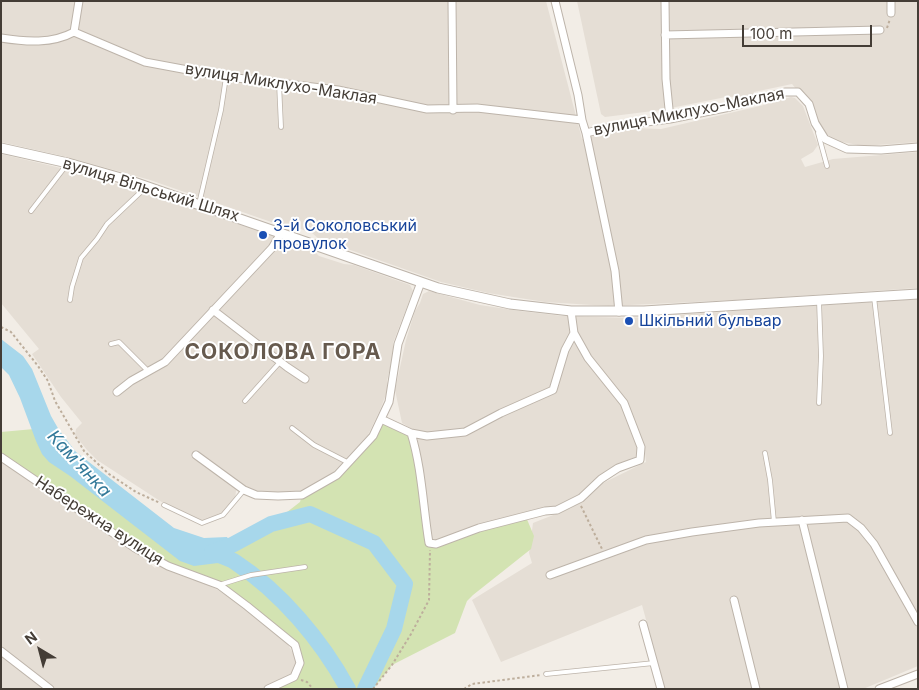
<!DOCTYPE html>
<html>
<head>
<meta charset="utf-8">
<style>
	body { margin:0 }
	#map { position:relative; width:919px; height:690px; overflow:hidden; background:#f2ede6; font-family:Inter,sans-serif }
	canvas { display:block }
	.frame { position:absolute; inset:0; border:2px solid #443d36; pointer-events:none }
	.north { position:absolute; left:15px; top:625px; width:50px; height:50px; -webkit-text-stroke:4px #fff; paint-order:stroke; rotate:323deg; font-size:14px; font-weight:700; line-height:20px; text-align:center; color:#443d36 }
	.north::after { content:''; display:block; margin:auto; width:18px; height:22px; background:#443d36; clip-path:polygon(50% 0,100% 100%,50% 72%,0 100%) }
	.scale { position:absolute; left:742px; top:25px; width:130px; height:22px; box-sizing:border-box; border:2px solid #443d36; border-top:0; padding-left:6px; font-size:15px; line-height:18px; white-space:nowrap; color:#443d36; -webkit-text-stroke:4px #fff; paint-order:stroke }
</style>
</head>
<body>
<div id="map">
<canvas width="919" height="690"></canvas>
<div class="frame"></div>
<div class="north">N</div>
<div class="scale">100 m</div>
</div>
<script>
const c = document.querySelector('canvas').getContext('2d');
c.lineJoin = 'round';
function fillPath(path, color) {
  c.fillStyle = color;
  c.fill(path, 'evenodd');
}
function stroke(path, color, width, dash) {
  c.strokeStyle = color;
  c.lineWidth = width;
  c.lineCap = dash ? 'butt' : 'round';
  c.setLineDash(dash || []);
  c.stroke(path);
}
function drawText(font, color, halo, rows, align = 'center') {
  c.font = font + ' Inter,sans-serif';
  c.lineWidth = 4;
  c.setLineDash([]);
  c.textBaseline = 'middle';
  c.strokeStyle = halo;
  c.fillStyle = color;
  for (const [text, x, y, turn = 0] of rows) {
    c.save();
    c.translate(x, y);
    c.rotate((+turn || 0) * Math.PI / 180);
    c.textAlign = isNaN(turn) ? turn : align;
    if (halo) c.strokeText(text, 0, 0);
    c.fillText(text, 0, 0);
    c.restore();
  }
}
fillPath(new Path2D(`
	M1,1H546L582,139L608,132L632,128L661,129L760,106L791,97L795,98L803,106L818,145L813,152L801,159L805,167L833,159L918,152V288L736,300L608,306L545,302L488,293L441,282L319,239L312,233L289,225L277,224L150,180L67,157L1,142Z
	M577,1H918V142L863,146L842,142L831,138L822,129L807,102L792,84L754,92L753,96L726,97L661,110L605,117L601,114Z
	M1,154L78,172L167,199L314,251L319,256L344,264L354,265L410,285L413,291L393,343V355L387,381L388,389L380,410L368,435L327,479L295,495L254,492L242,484L236,491L235,500L219,516L203,521L187,516L160,501L97,460L87,450L75,435L76,429L82,423L61,397L32,354L39,349L1,303Z
	M429,291L480,305L520,311L563,316L629,318L918,299V666L863,689H665L642,605L501,662L472,600L532,563L529,553L533,523L571,508L603,483L646,462L645,453L630,459L570,502L555,509L432,543L422,485L417,432L402,423L395,390L406,340L415,311L420,303L423,294Z
	M1,462L18,471L125,547L129,546L151,560L149,563L155,568L159,564L180,575L201,582L218,590L266,621L281,633L297,660V665L292,676L265,689H1Z`), '#e5ded5');
fillPath(new Path2D(`
	M381,419L411,433L429,543L526,517L534,536L531,549L473,595L467,601L455,633L392,665L373,689H268L294,677L300,663L295,644L219,585L168,566L1,457V432L45,428L103,493L211,552L232,545L271,524L269,526L300,502L302,495L337,475L373,436Z`), '#d3e3b2');
fillPath(new Path2D(`
	M1,339L23,356L32,369L51,416L59,430L76,452L174,528L204,538L227,537L232,545L234,561L194,566L180,561L70,476L49,462L42,454L36,441L20,398L9,375L1,367Z`), '#a7d7eb');
stroke(new Path2D(`
	M212,552L232,545L271,524L310,514L374,543L405,584L394,629L365,689
	M214,553C220,556 229,558 235,562C281,592 322,641 348,689`), '#a7d7eb', 16);
const service = new Path2D(`
	M279,83L281,127
	M818,133L827,166
	M199,204L221,110L226,77
	M31,211L68,163
	M874,297L890,433
	M70,300L72,287L81,258L97,239L107,224L146,187
	M819,301L821,356L819,403
	M111,344L119,342L148,371
	M245,401L280,362
	M292,428L314,445L349,463
	M765,453L770,480L774,522
	M164,505L202,523L223,515L244,490
	M219,585L251,575L305,567
	M546,674L654,663`);
const minor = new Path2D(`
	M452,1L453,110
	M555,1L578,95L582,120L586,133L615,271L619,312
	M665,1L666,79L670,119
	M891,1V13
	M74,32L145,62L220,76L338,90L427,109L477,108L582,120
	M665,35L880,30
	M1,38C26,42 52,44 74,32L79,1
	M586,133L615,126L670,119L730,107L785,92H798L809,104L815,123L825,139L847,149L881,150L918,147
	M213,310L287,367L305,379
	M117,392L131,381L165,362L272,248L281,233
	M381,419L411,433C422,468 423,507 429,543L436,544L479,528L545,511L557,510L581,498L601,479L618,468L640,460L641,447L624,403L588,358L574,333L571,311
	M411,433L427,436L465,432L501,413L553,390L565,350L574,333
	M196,455L244,490L256,495L278,496L302,495L337,475L373,436L389,402L398,344L421,282
	M1,457L135,548L168,566L219,585L247,606L295,645L300,663L294,677L268,689
	M802,520L844,689
	M550,575L646,540L692,532L759,523L848,518L861,528L874,544L918,622
	M734,600L756,689
	M643,624L661,689
	M1,651L50,689
	M879,689L918,674`);
const tertiary = new Path2D(`
	M1,148L68,163L128,180L438,288L510,304L571,311H644L918,294`);
stroke(service, '#bdb4aa', 5.5);
stroke(minor, '#bdb4aa', 9);
stroke(tertiary, '#bdb4aa', 11);
stroke(new Path2D(`
	M887,28L890,19
	M1,327L11,332L38,366L48,381L55,401L84,451L109,474L136,492L160,503
	M581,506L602,549
	M301,680L307,682L313,689
	M373,689L392,665L411,634L429,600L430,550
	M464,689L472,684L541,675`), '#bdae9c', 2, [2.5, 2.5]);
stroke(service, '#fff', 4);
stroke(minor, '#fff', 7);
stroke(tertiary, '#fff', 9);
for (const [x, y, r, color] of [
	[263,235,5,"#1a4fb4"],
	[629,321,5,"#1a4fb4"]
]) {
  const dot = new Path2D();
  dot.arc(x, y, r, 0, 2 * Math.PI);
  c.fillStyle = color;
  c.fill(dot);
  stroke(dot, '#fff', 2);
}
drawText('16px', '#443d36', '#fff', [
	["вулиця Миклухо-Маклая",281,84,9],
	["вулиця Миклухо-Маклая",689,112,-11],
	["вулиця Вільський Шлях",151,190,17],
	["Набережна вулиця",99,521,33]
]);
drawText('16px', '#164399', '#fff', [
	["3-й Соколовський",273,226],
	["провулок",273,244],
	["Шкільний бульвар",639,321]
], 'left');
drawText('italic 18px', '#337999', '#fff', [
	["Кам'янка",79,464,47]
]);
c.letterSpacing = '1px';
drawText('bold 21px', '#665a4e', '#fff', [
	["СОКОЛОВА ГОРА",283,353]
]);
c.letterSpacing = '0px';
</script>
</body>
</html>
